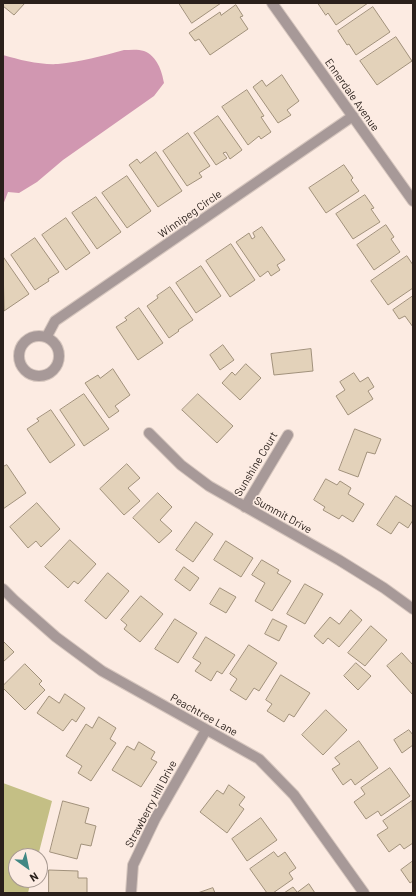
<!DOCTYPE html>
<html>
<head>
<meta charset="utf-8">
<style>
	body { margin:0 }
	#map { position:relative; width:416px; height:896px; overflow:hidden; background:#fcebe2; font-family:Barlow,sans-serif }
	canvas { display:block }
	.frame { position:absolute; inset:0; border:4px solid #2a201b; pointer-events:none }
	.north { position:absolute; left:8px; top:848px; width:40px; height:40px; box-sizing:border-box; background:#fcebe2; border:1px solid #a89a92; border-radius:50%; rotate:147deg; font-size:11px; font-weight:700; line-height:16px; text-align:center; color:#2a201b }
	.north::after { content:''; display:block; margin:auto; width:14px; height:18px; background:#418884; clip-path:polygon(50% 0,100% 100%,50% 72%,0 100%) }
</style>
</head>
<body>
<div id="map">
<canvas width="416" height="896"></canvas>
<div class="frame"></div>
<div class="north">N</div>
</div>
<script>
const c = document.querySelector('canvas').getContext('2d');
c.lineJoin = 'round';
function fillPath(path, color) {
  c.fillStyle = color;
  c.fill(path, 'evenodd');
}
function stroke(path, color, width, dash) {
  c.strokeStyle = color;
  c.lineWidth = width;
  c.lineCap = dash ? 'butt' : 'round';
  c.setLineDash(dash || []);
  c.stroke(path);
}
function drawText(font, color, halo, rows, align = 'center') {
  c.font = font + ' Barlow,sans-serif';
  c.lineWidth = 3.5;
  c.setLineDash([]);
  c.textBaseline = 'middle';
  c.strokeStyle = halo;
  c.fillStyle = color;
  for (const [text, x, y, turn = 0] of rows) {
    c.save();
    c.translate(x, y);
    c.rotate((+turn || 0) * Math.PI / 180);
    c.textAlign = isNaN(turn) ? turn : align;
    if (halo) c.strokeText(text, 0, 0);
    c.fillText(text, 0, 0);
    c.restore();
  }
}
fillPath(new Path2D(`
	M3,783L52,801L38,856H16V880H31L28,893H3Z`), '#c4bf85');
fillPath(new Path2D(`
	M124,50C130,50 138,49 144,51C157,56 162,71 164,83L154,96L63,160L37,182L19,193L8,192L3,205V55C20,60 40,65 58,64C80,62 102,56 124,50Z`), '#d197b1');
const building = new Path2D(`
	M3,3H25L14,15L3,6Z
	M179,3H221L192,23Z
	M318,3H368L336,25L328,13L326,15Z
	M236,5L243,16L240,17L248,29L210,55L199,39L195,41L189,33L220,12L221,15Z
	M373,7L390,32L356,55L349,44L347,45L338,31Z
	M396,37L412,61L377,85L360,61Z
	M282,75L299,101L287,110L291,115L278,123L253,87L262,80L266,86Z
	M247,90L264,116L261,117L271,132L261,139L259,136L248,145L222,107Z
	M218,116L242,150L230,159L226,152L223,153L227,158L216,165L194,133Z
	M188,133L210,166L199,173L202,177L187,186L163,151Z
	M156,152L182,191L158,207L129,165L137,159L140,163Z
	M344,165L353,178L351,180L359,191L326,213L309,188Z
	M127,176L151,211L127,228L102,193Z
	M365,195L374,208L371,209L380,222L353,239L336,214Z
	M96,197L121,232L97,249L72,213Z
	M66,218L90,253L66,270L42,235Z
	M386,225L394,237L391,239L400,252L374,270L357,245Z
	M262,227L285,260L277,265L280,270L271,276L268,271L260,277L236,242L249,233L252,239L255,237L253,233Z
	M35,238L59,272L48,279L49,281L35,290L11,255Z
	M231,244L255,280L230,297L206,261Z
	M407,256L413,265V288L388,305L371,281Z
	M4,258L29,294L4,311L3,259Z
	M201,266L221,296L196,313L176,283Z
	M170,287L193,320L178,330L179,331L169,338L147,306L158,298L157,296Z
	M413,296V327L405,316L399,319L393,310Z
	M139,308L163,343L138,360L116,327L127,320L125,318Z
	M223,345L234,360L220,370L210,355Z
	M311,349L313,371L274,375L271,354Z
	M246,364L261,378L240,400L222,383L232,372L235,375Z
	M113,369L130,395L115,406L119,411L109,418L85,383L98,375L100,378Z
	M354,373L360,382L368,377L374,387L368,391L373,399L348,415L336,396L345,390L340,382Z
	M84,394L109,429L84,446L60,410Z
	M198,394L233,426L217,443L182,410Z
	M51,410L75,445L50,463L27,429L39,421L37,419Z
	M355,429L381,439L375,454L367,452L358,477L339,470Z
	M127,464L140,478L128,488L140,501L124,515L100,489Z
	M7,465L26,493L3,509V467Z
	M326,479L337,485L340,481L351,488L348,494L364,504L353,522L342,515L339,519L323,510L325,507L314,500Z
	M158,493L172,507L160,520L172,531L159,543L133,518Z
	M396,496L413,507V520L408,528L399,522L391,534L377,525Z
	M37,503L60,529L41,547L36,541L28,548L10,527Z
	M196,522L213,534L193,562L176,550Z
	M70,540L96,564L78,584L74,581L68,588L45,567Z
	M226,541L253,558L241,577L214,560Z
	M262,560L279,570L277,573L291,581L272,611L255,601L265,583L252,575Z
	M184,567L199,578L190,591L175,580Z
	M108,573L129,591L106,619L85,601Z
	M305,584L323,594L305,624L287,614Z
	M220,588L236,597L226,613L210,604Z
	M141,596L163,614L140,642L124,629L127,625L121,620Z
	M351,610L362,620L339,647L328,638L323,644L314,636L330,617L339,624Z
	M175,619L197,633L178,663L155,649Z
	M273,619L287,626L279,641L265,634Z
	M371,626L387,640L365,666L348,653Z
	M206,637L235,655L222,674L217,671L211,681L195,671L201,663L193,658Z
	M3,641L14,652L3,662Z
	M249,645L277,663L259,691L254,688L246,700L230,690L237,679L230,674Z
	M402,653L413,665V693L412,694L387,666Z
	M356,663L371,676L358,690L344,676Z
	M25,664L42,681L39,684L45,690L25,710L3,688V686Z
	M281,675L310,693L294,717L289,714L284,722L267,711L272,704L266,700Z
	M65,694L85,708L76,722L72,719L63,731L37,713L49,696L59,703Z
	M326,710L347,730L323,755L302,735Z
	M99,717L116,728L110,739L116,743L91,781L78,773L82,766L66,756L86,724L92,728Z
	M409,730L413,735V745L402,753L394,740Z
	M359,741L378,768L355,785L351,779L343,785L332,769L340,764L335,758Z
	M139,742L155,752L151,759L157,762L141,787L112,770L127,746L134,750Z
	M390,768L410,796L381,816L378,811L366,819L354,802L365,794L361,788Z
	M229,785L245,797L239,805L244,809L227,833L200,812L217,790L223,794Z
	M63,801L89,808L85,823L96,826L91,846L81,844L77,859L50,852Z
	M412,801L413,843L404,849L400,844L389,852L377,835L388,828L383,821Z
	M261,818L277,840L247,861L232,839Z
	M274,852L278,857L285,852L296,868L289,873L293,879L273,893H267L250,869Z
	M413,861V881L410,883L401,870Z
	M49,870L78,871V878H87V893H49Z
	M309,884L315,893H284L293,887L297,892Z
	M213,888L215,893H198Z`);
fillPath(building, '#e3d2ba');
stroke(building, '#a1917b', 1);
const minor = new Path2D(`
	M272,3L413,201
	M19 356a20 20 0 1 1 40 0a20 20 0 1 1-40 0Z
	M47,336L55,321L353,116
	M149,433L181,465L209,486L339,560L384,588L413,609
	M245,507L288,435
	M3,589L14,600L56,637L102,671L259,759L294,795L364,893
	M131,893L133,865L155,819L206,730`);
stroke(minor, '#d6c6be', 12);
stroke(minor, '#a79998', 10);
drawText('11px', '#2a201b', '#fcebe2', [
	["Ennerdale Avenue",352,95,55],
	["Winnipeg Circle",190,214,-35],
	["Sunshine Court",256,464,-59],
	["Summit Drive",283,515,29],
	["Peachtree Lane",204,715,29],
	["Strawberry Hill Drive",151,804,-62]
]);
</script>
</body>
</html>
